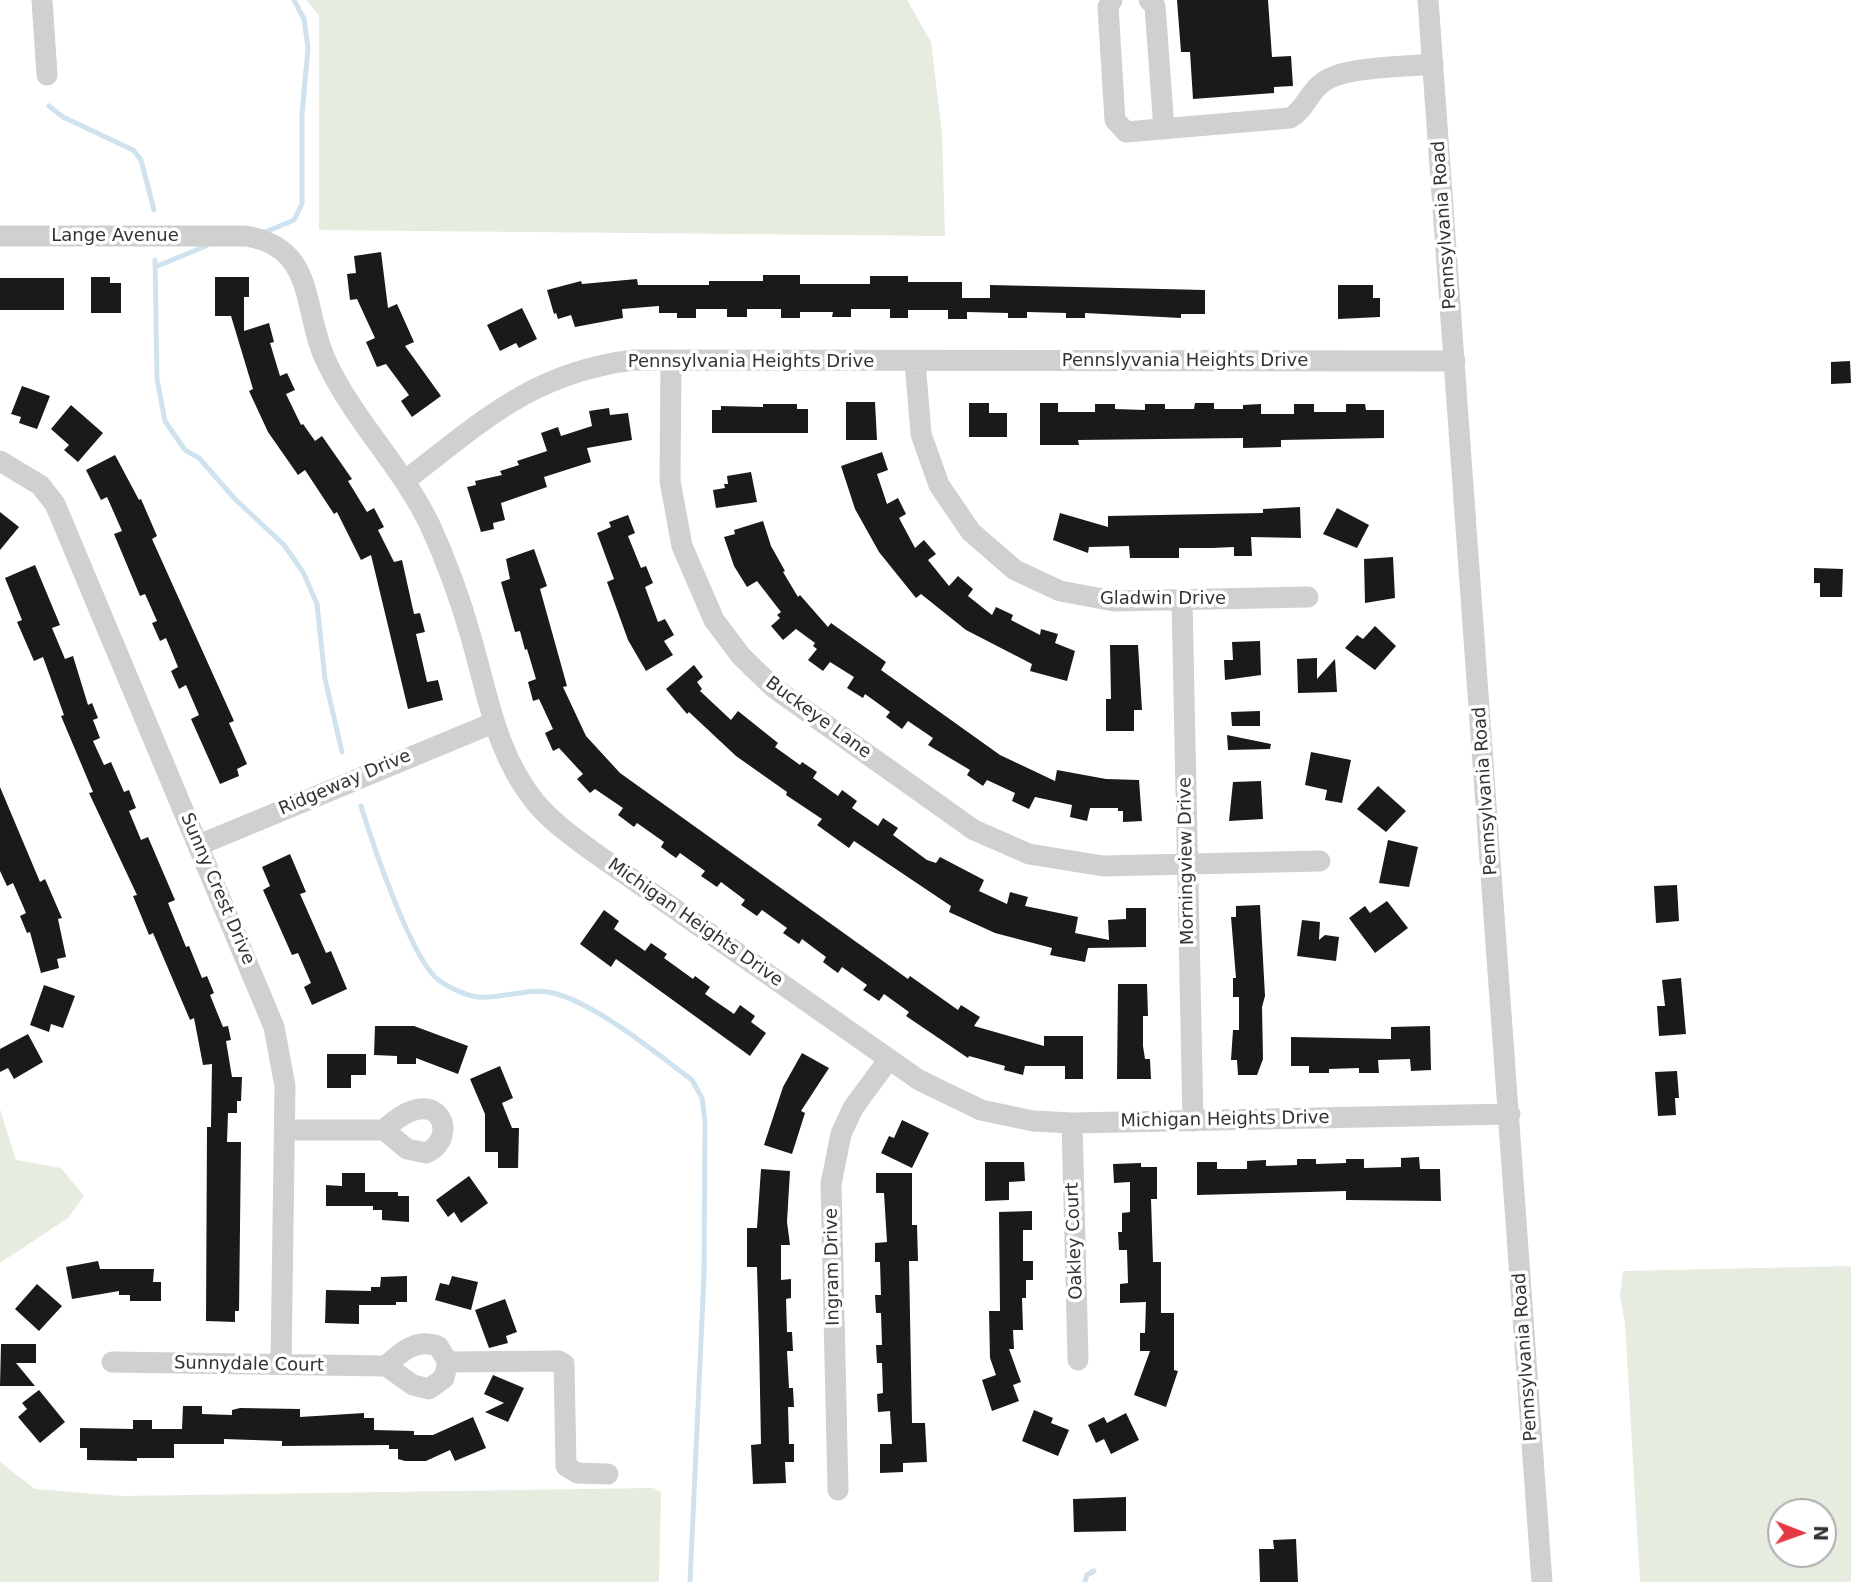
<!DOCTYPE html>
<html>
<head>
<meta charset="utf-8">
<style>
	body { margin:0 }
	#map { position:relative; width:1851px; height:1582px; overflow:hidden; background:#fff; font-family:"DejaVu Sans",sans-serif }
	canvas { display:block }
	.north { position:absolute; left:1767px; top:1498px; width:70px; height:70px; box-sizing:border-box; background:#fff; border:2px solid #adadad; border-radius:50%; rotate:91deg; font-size:19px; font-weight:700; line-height:28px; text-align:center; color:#333 }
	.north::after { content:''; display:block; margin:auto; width:24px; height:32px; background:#e63946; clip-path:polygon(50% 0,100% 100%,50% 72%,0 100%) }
</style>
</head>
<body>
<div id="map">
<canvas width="1851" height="1582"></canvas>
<div class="north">N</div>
</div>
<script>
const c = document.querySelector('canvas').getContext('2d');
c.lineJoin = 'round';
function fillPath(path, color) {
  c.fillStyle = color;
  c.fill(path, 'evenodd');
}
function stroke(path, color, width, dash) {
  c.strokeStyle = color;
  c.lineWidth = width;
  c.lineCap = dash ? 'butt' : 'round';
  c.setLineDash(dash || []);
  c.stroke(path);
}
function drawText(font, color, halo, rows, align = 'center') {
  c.font = font + ' "DejaVu Sans",sans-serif';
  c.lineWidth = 7;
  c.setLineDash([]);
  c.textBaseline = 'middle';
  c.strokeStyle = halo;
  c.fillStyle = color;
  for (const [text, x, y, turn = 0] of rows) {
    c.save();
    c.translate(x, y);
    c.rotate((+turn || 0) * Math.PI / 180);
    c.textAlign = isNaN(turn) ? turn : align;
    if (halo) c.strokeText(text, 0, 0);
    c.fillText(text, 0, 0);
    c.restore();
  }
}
fillPath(new Path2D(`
	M306,0H907L931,42L942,133L945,236L319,230V15Z
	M0,1109L16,1160L61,1168L84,1196L68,1218L0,1263Z
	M1851,1266V1582H1640L1625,1323L1620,1296L1623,1271ZM1781,1512H1823V1554H1781Z
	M0,1462L35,1489L121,1496L653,1488L661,1492L659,1582H0Z`), '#e6ecdf');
stroke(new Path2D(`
	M49,106L63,117L133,150L141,160L154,210
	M263,233L294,220L302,204V114L308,48L304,19L294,0
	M155,260L157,379L165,421L185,450L199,458L235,499L284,545L303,572L317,604L325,679L342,752
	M155,267L206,246
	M361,806C373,845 409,951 435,977C445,986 464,995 478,997C502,999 530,987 553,993C595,1003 656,1053 692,1080L702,1098L705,1121L704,1275L690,1582
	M1085,1582L1087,1575L1094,1571`), '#cfe2ee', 5);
fillPath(new Path2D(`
	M1177,0H1268L1272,57L1291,56L1293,86L1274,87V93L1193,99L1190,52H1181Z
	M381,252L388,308L397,304L414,342L405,346L441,396L412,417L401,401L409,395L386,364L377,367L366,342L375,338L357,299L350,300L347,274L356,273L354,256Z
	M763,275H800V284H870V276H908V282H962V298H990V285L1205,290V314H1181V318L1085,313V318H1066V313L1027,312V318H1008V313L967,312V319H948V310H908V318H890V309H851V317H832L833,312H800V318H781V309H747V317H727V309H696V318H677V313H659V306L622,309L623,318L575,327L571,315L558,319L556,313L554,314L547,290L581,281L582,284L637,279L638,285H709V281H763Z
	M91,277H110V283H121V313H91Z
	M215,277H249V297H244V331L269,323L274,342L270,343L280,376L287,373L295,390L286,394L301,425L303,424L315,441L322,436L352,479L348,481L367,512L374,508L384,527L378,530L394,562L402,560L414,614L420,613L425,632L416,634L427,682L438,680L443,700L408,709L371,555L361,560L337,512L334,514L305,470L298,475L268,432L249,391L253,389L231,316H215Z
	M0,278H64V310H0Z
	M1338,285H1373V298H1380V317L1338,319Z
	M522,308L537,339L519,348L516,343L500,351L487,325Z
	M1850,361L1851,383L1831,384V362Z
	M22,386L50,396L37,429L19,423L21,417L11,414Z
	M846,402H875L877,440H846Z
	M969,403H989V413H1007V437H969Z
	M1040,403H1058V412H1095V404H1115V409L1145,410V404H1165V409H1194L1195,403H1214V409H1243V405L1261,404V414H1294V404H1314V412H1346V404H1365L1366,410H1384V438L1281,440V447L1243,448V438L1078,440L1079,445H1040Z
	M763,404H797V409H808V433H712V410H721V406L763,407Z
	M71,405L103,433L78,462L64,450L69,445L51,429Z
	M609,408L610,415L628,413L632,440L587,448L591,462L544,477L547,487L501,503L505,520L493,523L494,529L481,532L467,487L476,485L475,481L502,475L500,471L519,465L517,461L547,451L541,433L558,427L561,436L592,426L589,411Z
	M882,452L888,470L877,474L887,504L898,498L906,514L899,518L915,548L924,540L936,554L928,560L949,586L958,576L973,589L968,596L992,615L996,607L1013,615L1011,620L1040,635L1041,629L1058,634L1055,643L1075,651L1067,681L1030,671L1032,664L966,630L921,594L916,598L879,552L855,509L841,466Z
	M115,455L139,500L141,499L157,536L152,539L234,721L229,723L247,764L237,769L239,776L220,784L191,719L199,715L186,685L179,689L171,671L178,667L166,638L160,641L152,623L157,621L145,594L140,596L114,534L122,531L107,497L101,500L86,470Z
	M751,472L757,502L716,508L713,490L725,488L724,484H728L727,476Z
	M1300,507L1301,538L1251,537L1252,556H1234V547L1212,548H1179V558H1130L1129,546L1089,547L1088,553L1053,540L1060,513L1108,527V516L1263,513V509Z
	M1337,508L1369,525L1357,548L1323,534Z
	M0,512L19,527L0,550Z
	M628,515L635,533L628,536L641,568L646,566L653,583L645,587L658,622L665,619L674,635L664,641L673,655L646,671L628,640L607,582L614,579L597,533L611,527L609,522Z
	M763,521L771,546L785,571L783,572L798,597L800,595L828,627L831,623L886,662L881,670L1000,755L1055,781L1057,770L1106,779L1139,780L1142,821L1123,822V811H1118V808H1090L1087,821L1070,817L1072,805L1035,797L1029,809L1012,801L1015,793L987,780L983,786L967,775L970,770L928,745L933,738L908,721L902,729L886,717L890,712L865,694L863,698L847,688L854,677L830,662L823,671L808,660L817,649L813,646L815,643L796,629L783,640L771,626L780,618L777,615L781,612L757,581L747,587L734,566L724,537L735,534L734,530Z
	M534,549L547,586L540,589L567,686L563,687L586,736L620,773L908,979L910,976L958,1010L961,1005L980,1017L974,1026L1044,1046V1036H1083V1079H1065V1066H1025L1023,1075L1004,1070L1005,1066L969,1056L968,1058L906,1016L909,1012L884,994L879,1001L863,990L867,985L842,967L838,973L831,968L823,962L826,957L802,939L799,944L783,933L787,928L762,910L757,916L741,905L745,900L721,882L717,887L701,876L705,871L680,853L676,858L669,853L661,847L664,842L637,823L634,827L618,815L623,808L595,789L590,793L577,779L583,774L559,748L553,751L545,733L553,729L539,699L533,701L528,682L536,679L527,649L525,650L520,631L515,632L501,582L510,579L506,559Z
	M1393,557L1395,598L1365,603L1364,559Z
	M35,565L60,625L52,628L65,659L73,656L88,705L92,703L98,718L93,720L100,738L93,741L104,765L111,762L124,792L129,790L136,808L129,811L141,840L148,837L175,900L168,903L186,947L189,946L202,978L207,976L214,993L210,995L223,1027L228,1026L231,1040L226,1041L232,1077H242L241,1101H237V1113H228L227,1142H241L239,1311H235V1322L206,1321L207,1127H211L212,1064L203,1065L194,1018L190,1020L153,933L149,935L133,896L137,895L89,793L93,792L61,716L64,715L43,657L34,661L17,622L22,620L5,578Z
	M1814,568L1843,569L1842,597H1820V583H1814Z
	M1375,626L1396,646L1375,670L1345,648L1357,635L1363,639Z
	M1260,641L1261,675L1225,680L1224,660H1233L1232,642Z
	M1110,645H1138L1142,710H1134V731H1106V699H1111Z
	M1317,658V679L1335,659L1337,692L1298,693L1297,659Z
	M694,665L703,677L697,682L702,689L700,691L731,720L738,711L778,743L775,747L800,765L802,762L817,772L813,778L838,796L842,790L857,801L852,808L878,826L883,818L898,828L893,835L927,860L936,863L940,857L984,880L979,891L1007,904L1010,892L1028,897L1025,906L1078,917L1075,933L1109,940L1108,920L1126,919V908H1146V947L1088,948L1085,962L1050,955L1052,948L995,933L949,912L951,906L854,841L849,848L817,825L822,819L786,795L787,792L736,756L689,712L687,714L666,689Z
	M1260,711V726H1232L1231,712Z
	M1227,735L1271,744L1270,749L1228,750Z
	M1311,752L1351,760L1342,803L1325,800L1327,790L1305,785Z
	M1261,781L1263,819L1229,821L1233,782Z
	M1378,786L1406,811L1386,832L1357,809Z
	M0,787L40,882L45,879L62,918L58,919L66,957L57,959L59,968L41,973L30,932L27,933L20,916L26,913L13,883L7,886L0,871Z
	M1388,840L1418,847L1409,887L1379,883Z
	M290,854L306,892L300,894L326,953L331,951L347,989L312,1005L304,987L311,983L298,953L292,955L263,890L270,886L262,867Z
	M1677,885L1679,921L1656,923L1654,886Z
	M1387,901L1408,928L1375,953L1349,918L1365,906L1370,913Z
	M1260,905L1265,996L1262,1007L1263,1059L1257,1075H1238L1237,1060H1231L1233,1030H1239V997H1233V978H1236L1231,917H1236V906Z
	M604,910L619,921L614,929L645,951L651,943L667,954L664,958L693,979L695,976L710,987L705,994L734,1014L740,1005L755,1016L751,1022L766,1033L750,1056L616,959L611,967L580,944Z
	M1302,920L1320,922L1319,940L1325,935L1339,937L1336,961L1297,956Z
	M1681,978L1686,1034L1659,1036L1657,1006H1665L1662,980Z
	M1118,984H1147L1148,1016H1143V1046L1145,1059H1150L1151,1079H1117Z
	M44,985L75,996L63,1028L51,1024L49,1032L30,1025Z
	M375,1026H414L468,1046L458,1074L416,1058V1064H397V1056L374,1055Z
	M1430,1026L1431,1070L1411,1071L1410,1059L1378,1060L1379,1073H1359V1068L1329,1069V1073H1309V1066H1291V1037L1391,1039V1027Z
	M28,1034L43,1062L14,1079L8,1068L0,1072V1049Z
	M802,1053L829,1068L801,1111L805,1113L792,1154L764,1145L783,1087Z
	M327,1054H366V1075H351V1088H327Z
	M500,1066L513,1098L502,1103L512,1128H519L518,1168H498V1152H485V1114L470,1079Z
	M1677,1071L1679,1098H1675L1676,1115L1658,1116L1655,1072Z
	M902,1120L929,1133L912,1168L881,1153L889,1136L894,1138Z
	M1419,1157L1420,1169H1440L1441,1201L1346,1200V1191L1197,1195V1162H1217V1169H1247V1161L1266,1160V1166L1297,1165V1159H1316V1164L1346,1163V1159H1364V1168L1401,1167V1158Z
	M985,1162H1024L1025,1181L1009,1182V1200L985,1201Z
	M1141,1163V1167H1157V1199H1151L1153,1262H1161V1313H1174V1370L1178,1371L1166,1407L1134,1395L1150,1351H1140V1333H1145L1146,1302L1120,1303V1284L1128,1283L1127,1250H1119L1118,1232H1122V1213L1130,1212V1182L1114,1183L1113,1164Z
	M761,1169L790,1171L787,1222L790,1245H781V1280L791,1279V1298L786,1299L787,1332H792L793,1351H787L789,1388H793L794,1407H788L789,1444H794V1462H785L786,1483L753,1484L751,1445L761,1444L759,1338L757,1267H747V1228H757Z
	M342,1173H365V1192H398V1196H409V1222L382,1220V1210H373V1206H326V1185L342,1186Z
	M876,1173H912V1225H917L918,1261H909L912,1423H925L927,1462L903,1463V1472L880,1473V1444H892L890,1411L878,1412L877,1394L883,1393L882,1363H877L876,1345H882L881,1313H876L875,1295H881L880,1262H875V1243L887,1242L884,1193H876Z
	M469,1176L488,1203L461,1223L454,1212L448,1217L436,1200Z
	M1032,1211V1230H1023V1261H1033V1280H1026V1298H1022L1023,1330H1013L1014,1349H1009L1021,1382L1013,1385L1019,1401L992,1411L982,1380L996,1375L990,1358L989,1311H1000L999,1212Z
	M98,1261L100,1269H154L153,1282H161V1301H130V1295H119V1291L72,1299L66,1267Z
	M407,1276V1302H396V1305H359V1324L325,1323L326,1290L371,1291V1287H380L381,1277Z
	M452,1276L478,1282L471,1310L435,1300L440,1283L449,1285Z
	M37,1284L62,1306L39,1331L15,1309Z
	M505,1299L517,1332L506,1336L508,1343L489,1348L475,1310Z
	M1,1344H36V1363H16L35,1386H0Z
	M493,1375L524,1388L508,1422L485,1412L504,1403L484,1394Z
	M39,1390L65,1422L40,1443L18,1417L27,1409L22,1403Z
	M183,1406H202V1414L232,1415V1410L240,1408L300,1409V1417L364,1413V1418H374V1430L414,1431V1435H433L473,1417L486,1448L455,1461L450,1450L426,1461H405L398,1459V1449H389V1445L282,1446V1441L224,1439V1444H174V1458H137V1461L87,1460V1448H80V1428L133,1429V1420H152V1429H182Z
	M1034,1410L1053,1418L1051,1423L1069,1430L1058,1456L1022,1441Z
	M1126,1413L1139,1440L1111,1454L1104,1439L1096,1443L1088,1425L1104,1417L1107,1423Z
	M1126,1497V1531L1074,1532L1073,1499Z
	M1296,1539L1298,1582H1260L1259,1549H1274L1273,1540Z`), '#1a1a1a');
stroke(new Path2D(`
	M42,0L47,75
	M1112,0L1108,7L1115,120L1126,132L1290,118C1305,110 1308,93 1322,83C1342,66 1406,67 1433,64
	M1149,0L1155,6L1164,129
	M1428,0L1542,1582
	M0,236H246C318,248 301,310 327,363C354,420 401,466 429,523C446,560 460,598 471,637C488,696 496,754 536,803C552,822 573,837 592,851L919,1080L981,1110L1033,1121L1072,1123L1510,1114
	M671,361L670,481L682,546L714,620L741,656L774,688L974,830L1029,854L1103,866L1320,861
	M915,361L921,434L939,485L971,532L1015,570L1060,591L1114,601L1308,597
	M0,461L40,485L55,504L274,1027L285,1086L281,1364
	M406,480C483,421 533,372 634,360L1455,361
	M1182,601L1193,1121
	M199,845L493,723
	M1072,1123L1078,1360
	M285,1130H384L407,1149L426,1153C461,1138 439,1077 384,1130
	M112,1362L386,1366L413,1385L429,1389L444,1378L448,1362L438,1346C416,1338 401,1352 386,1366
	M448,1362L559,1361L564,1364L566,1466L577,1473L608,1474
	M838,1490L831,1184L841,1134L853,1108L889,1059`), '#d0d0d0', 21);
drawText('18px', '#333', '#fff', [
	["Pennsylvania Road",1445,225,-94],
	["Lange Avenue",115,236],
	["Pennslyvania Heights Drive",1185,361],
	["Pennsylvania Heights Drive",751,362],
	["Gladwin Drive",1163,599],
	["Buckeye Lane",818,718,36],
	["Ridgeway Drive",345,783,-23],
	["Pennsylvania Road",1486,791,-94],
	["Morningview Drive",1187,861,-91],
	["Sunny Crest Drive",217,889,67],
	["Michigan Heights Drive",695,923,35],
	["Michigan Heights Drive",1225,1120,-1],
	["Oakley Court",1075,1241,-92],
	["Ingram Drive",833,1267,-91],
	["Pennsylvania Road",1526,1357,-94],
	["Sunnydale Court",249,1365,1]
]);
</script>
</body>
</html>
